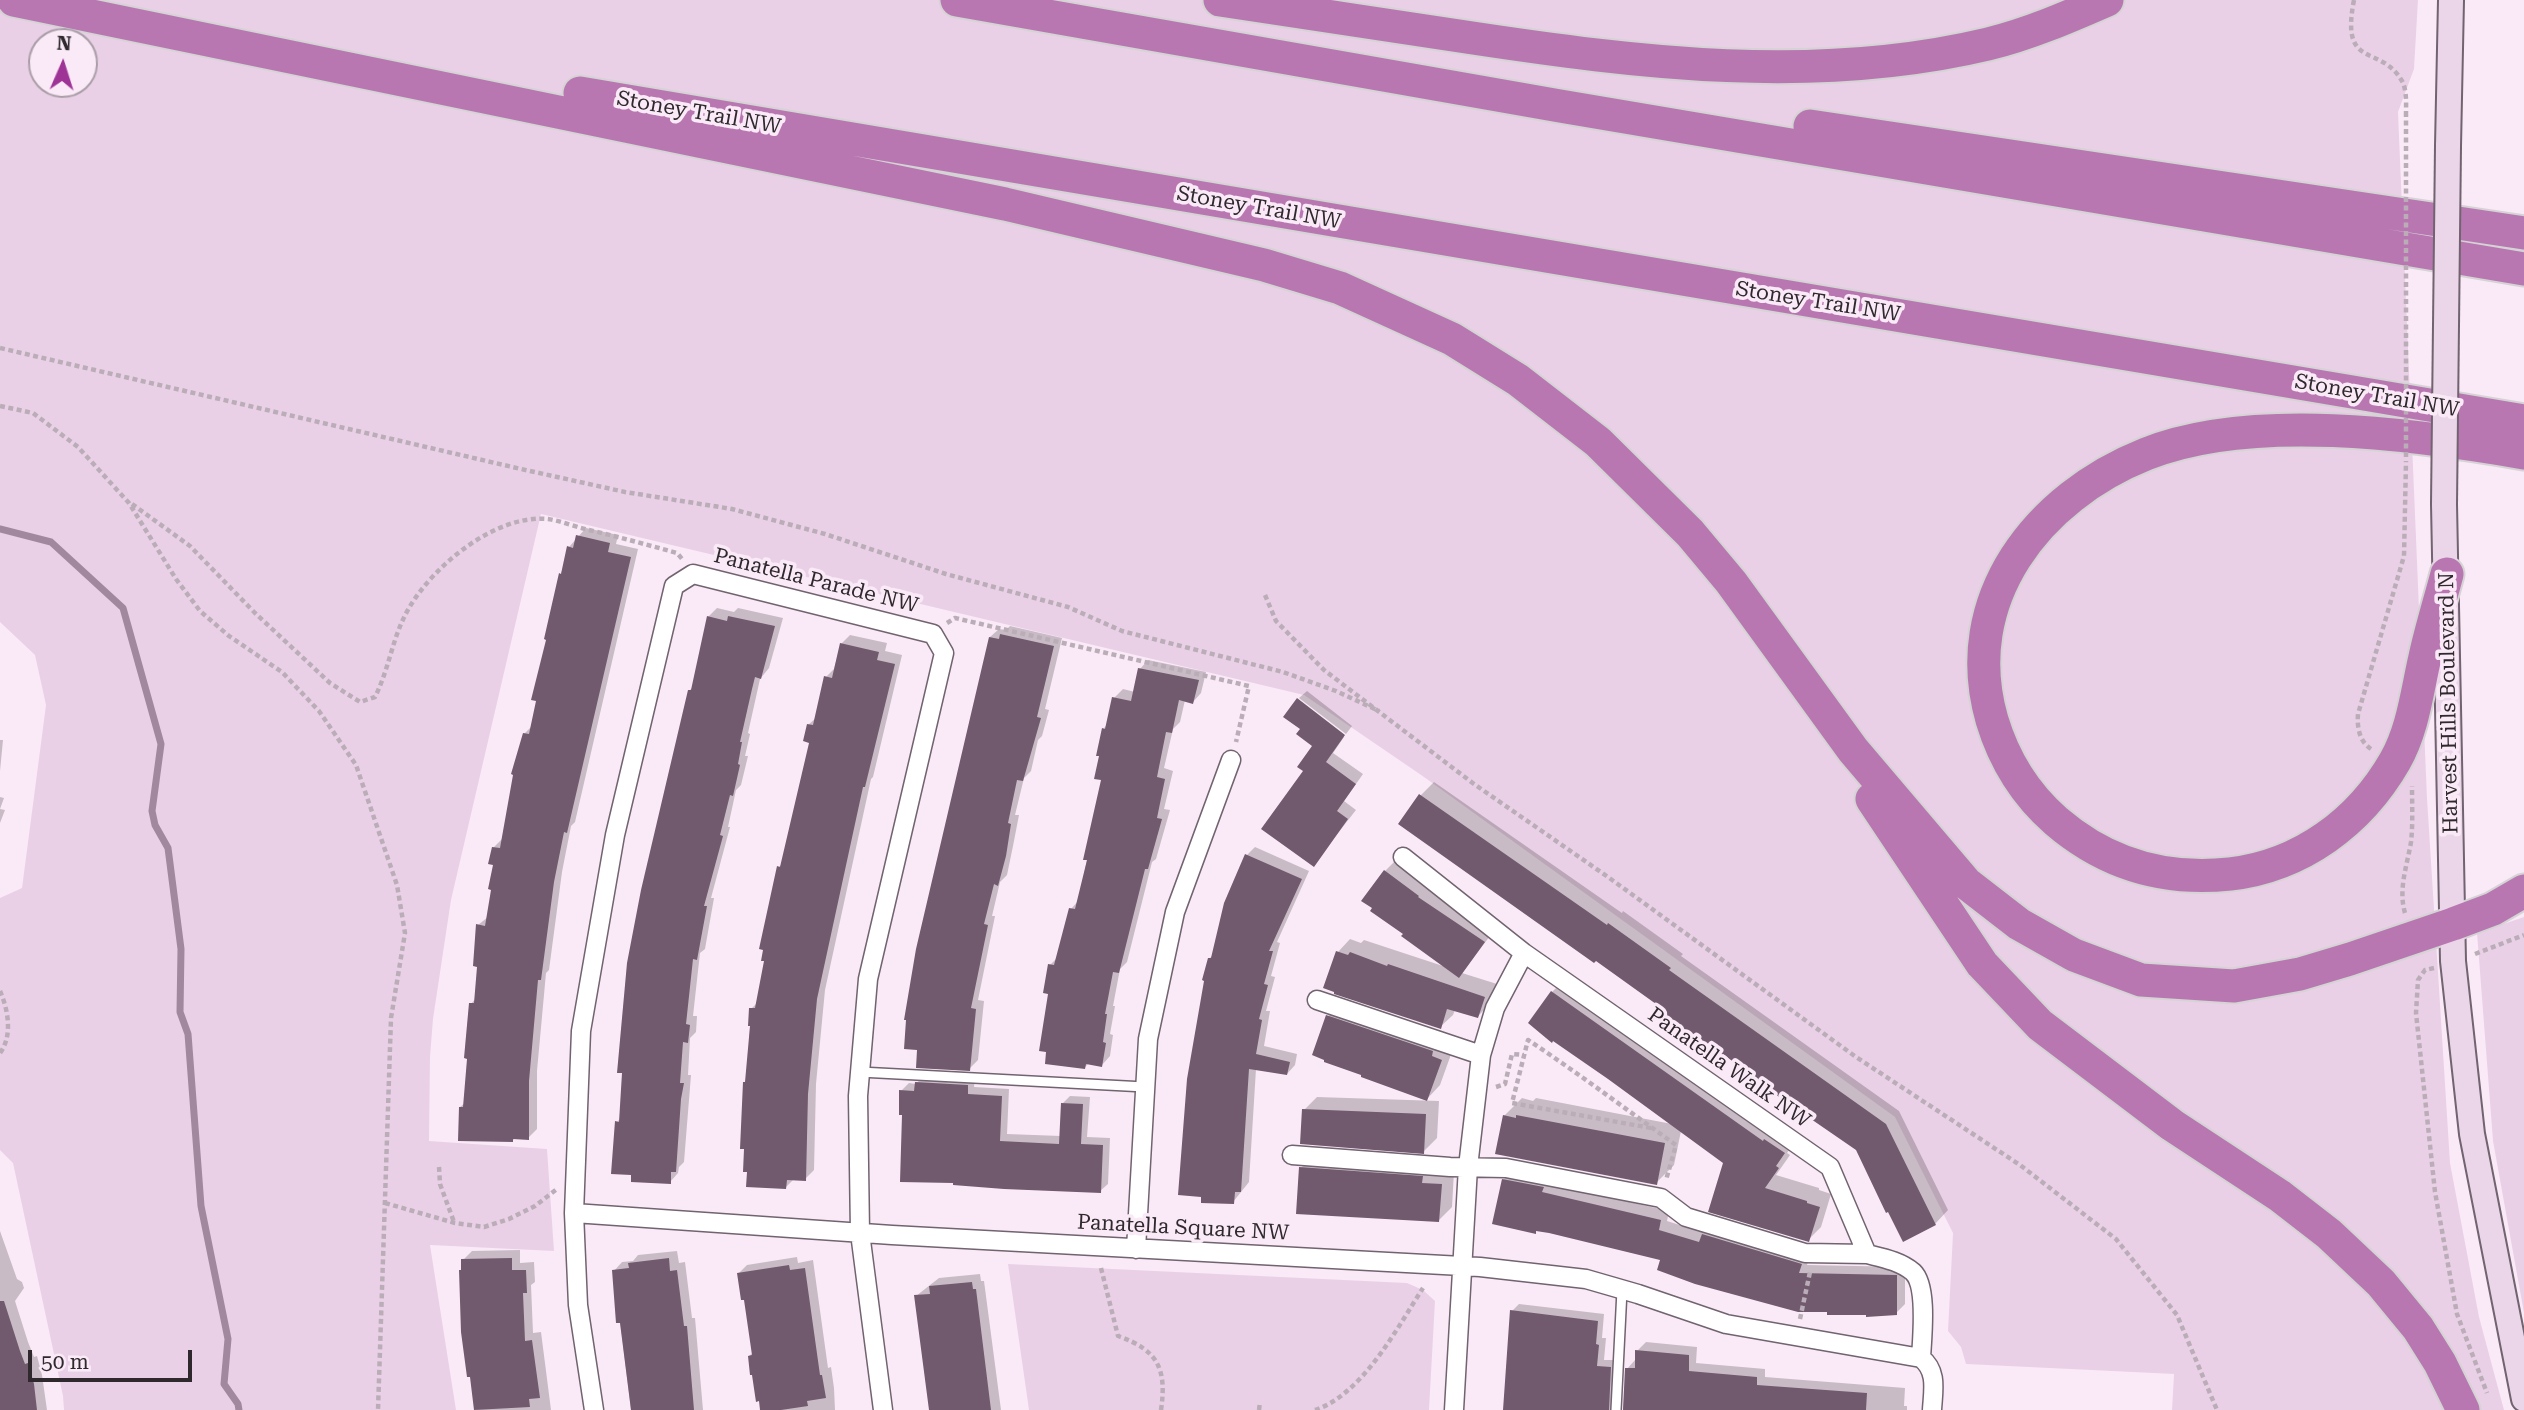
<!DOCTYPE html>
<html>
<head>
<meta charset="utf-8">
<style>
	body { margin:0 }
	#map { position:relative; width:2524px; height:1410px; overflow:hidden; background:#faeaf7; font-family:"Roboto Serif",serif }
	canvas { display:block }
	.north { position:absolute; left:28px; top:28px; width:70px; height:70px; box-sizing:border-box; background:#faeaf7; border:2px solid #a99da7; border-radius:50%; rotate:3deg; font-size:19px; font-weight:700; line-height:28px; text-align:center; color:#2f292e }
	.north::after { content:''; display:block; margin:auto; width:24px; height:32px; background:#9e3496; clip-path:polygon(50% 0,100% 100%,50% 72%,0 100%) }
	.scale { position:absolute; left:28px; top:1350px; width:164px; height:32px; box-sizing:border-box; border:4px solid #2f292e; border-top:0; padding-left:9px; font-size:21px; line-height:24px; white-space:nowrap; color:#2f292e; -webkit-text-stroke:5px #faeaf7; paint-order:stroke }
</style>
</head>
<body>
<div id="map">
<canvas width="2524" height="1410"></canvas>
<div class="north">N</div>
<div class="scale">50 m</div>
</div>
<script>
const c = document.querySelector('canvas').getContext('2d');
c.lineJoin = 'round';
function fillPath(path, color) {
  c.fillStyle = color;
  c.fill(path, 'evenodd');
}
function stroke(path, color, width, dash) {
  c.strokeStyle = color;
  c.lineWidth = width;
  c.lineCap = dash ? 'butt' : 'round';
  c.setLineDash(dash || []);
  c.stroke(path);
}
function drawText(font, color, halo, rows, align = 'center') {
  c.font = font + ' "Roboto Serif",serif';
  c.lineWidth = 7;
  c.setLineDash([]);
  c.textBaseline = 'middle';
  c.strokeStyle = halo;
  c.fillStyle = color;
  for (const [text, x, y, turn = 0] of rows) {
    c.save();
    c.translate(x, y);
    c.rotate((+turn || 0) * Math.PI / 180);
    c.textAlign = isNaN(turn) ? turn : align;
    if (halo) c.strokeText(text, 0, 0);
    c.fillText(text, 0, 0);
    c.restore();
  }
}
fillPath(new Path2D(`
	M0,0H2418L2414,69L2398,112L2427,798L2450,1163L2479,1317L2504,1410H2172L2174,1374L1966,1364L1961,1347L1948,1331L1953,1233L1895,1117L1424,777L1304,695L541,514L451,900L433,1019L430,1057L429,1141L547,1149L554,1251L430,1245L456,1410H64L63,1396L13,1163L0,1150V898L22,888L46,705L35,655L0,622ZM42,42H84V84H42Z
	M2524,917V1313L2493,1141L2477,933Z
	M1008,1264L1407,1283L1423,1290L1435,1301L1429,1410H1029Z`), '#ead0e6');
fillPath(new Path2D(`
	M586,528L618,535L616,544L638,549L575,822L571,826L562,872L549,970L546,973L537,1071V1129L528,1138H515L512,1141L460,1107L466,1102L471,1004L476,998L479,965L478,925L488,917L495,863L493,848L502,839L524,734L532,726L561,574L569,547Z
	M717,608L734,612L738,608L783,618L769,668L760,679L748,733L750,734L745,756H748L741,785L736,790L728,827H730L711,898H714L705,949L700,953L693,1016H697L696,1032L690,1038L688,1075H691L684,1162L679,1167L678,1173L670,1182L617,1122L621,1118L690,690L694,686L708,617Z
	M1010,626L1062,638L1045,709L1049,710L1042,736L1038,740L1031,771L1024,778L1015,815H1019L1013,846L1007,875L1000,882L992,916H995L978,1000L984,1001L978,1060L969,1069L918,1066L990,637L999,629L1006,630Z
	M850,635L887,643L885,651L902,655L873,777L871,779L825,990L816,1084L814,1170L805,1179H794L786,1187L744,1083L747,1080L751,1009L759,1001L779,867L783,863L811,741L808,725L817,717L826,677L834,669L841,644Z
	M1148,660L1206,672L1201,693L1193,702L1185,700L1180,722L1173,729L1164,768L1173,771L1164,809L1170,810L1156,859L1152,862L1127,962L1120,969L1113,1006H1115L1110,1034L1113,1035L1110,1056L1102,1065L1089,1063L1085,1067L1050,992V965L1058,957L1071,909L1079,900L1103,779V729L1108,724L1114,698L1123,689L1135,692L1140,669Z
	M1307,691L1352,726L1346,734L1299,698Z
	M1297,700L1344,737L1333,753L1363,774L1344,801L1356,810L1313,865L1306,771L1315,745L1302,729Z
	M0,740H3L0,771Z
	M1434,782L1622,913L1623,911L1683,954L1681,956L1899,1111L1948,1210L1935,1224L1889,1210L1857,1149L1658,1003L1401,823L1421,795Z
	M0,797L4,798L0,809L5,810L0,823Z
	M1255,847L1309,871L1277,942L1280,943L1271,976L1275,977L1266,1011H1270L1264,1046L1297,1054L1295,1065L1287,1074L1256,1069L1249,1182L1233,1202L1209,959L1213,955L1247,855Z
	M1398,858L1496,928L1462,973L1497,984L1490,1004L1478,1016L1455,1010L1453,1015L1440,1027L1338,952L1350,939L1361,943L1364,940L1446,967L1385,871Z
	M1565,979L1796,1140L1787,1153L1790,1155L1776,1175L1819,1188V1190L1831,1194L1821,1227L1808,1240L1725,1163L1681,1131L1674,1165L1656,1183L1504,1116L1522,1098L1533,1101L1536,1098L1672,1124L1552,992Z
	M1341,1003L1454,1046L1440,1085L1427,1099L1328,1016Z
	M924,1075L975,1078L974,1087L1009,1089L1007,1134L1061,1136L1063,1103L1070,1096L1090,1097L1087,1137L1110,1138L1108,1184L1100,1191L903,1113L901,1091L909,1083L916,1084Z
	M1317,1097L1439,1101L1437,1138L1423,1152L1304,1110Z
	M1314,1154L1454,1171L1452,1207L1439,1220L1301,1168Z
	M1512,1172L1550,1184L1669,1211L1667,1221L1705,1233L1712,1226L1810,1255L1807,1265L1905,1267V1304L1896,1313L1829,1310L1663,1259L1503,1180Z
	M0,1231L17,1279L22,1282L24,1288L15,1301L28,1342L34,1357L37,1356L42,1375L47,1410H0Z
	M520,1250V1263L534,1262L535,1282L531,1285L533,1333L541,1332L551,1410H476L463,1260L472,1251Z
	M677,1251L679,1263L685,1262L692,1318H695L703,1410H631L614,1271L622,1262L633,1261L638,1255Z
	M797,1257L798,1263L813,1260L828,1368L831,1367L834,1388L835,1410H762L749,1356L754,1352L746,1298L739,1273L747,1265Z
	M980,1274L981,1281H984L1001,1410H931L916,1296L939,1278Z
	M1519,1304L1604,1314L1602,1338H1606L1604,1360H1618L1612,1410H1507L1512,1311Z
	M1646,1342L1697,1347L1696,1363L1765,1369V1377L1905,1388L1904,1406H1907V1410H1623L1627,1369L1635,1360L1637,1351Z`), '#0003');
stroke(new Path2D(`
	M0,529L51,542L123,608L161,744L152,811L155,825L168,848L181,949L180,1012L188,1034L201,1206L228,1339L224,1384L238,1404L239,1410`), '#a2889e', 7);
fillPath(new Path2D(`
	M576,535L610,543L608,552L631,557L567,833L564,832L554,882L541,980H538L529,1081V1140L513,1139V1142L458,1141L459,1107H463L467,1059L464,1058L469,1003H474L477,967L473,966L476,924L485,926L491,890L488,889L493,865L488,864L492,847L500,848L513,775L511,774L523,733L529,734L536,701L531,700L546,640L544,639L559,573L561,574L567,546L573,548Z
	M707,616L727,621L728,616L775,626L761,679L755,677L752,689L740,742H742L738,764L740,765L733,796L730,795L720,835L723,836L704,906H707L697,960L693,959L686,1024L690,1025L688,1043L683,1042L680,1083H684L681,1099L676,1172H671V1184L631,1182V1175L611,1174L615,1121L619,1122L622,1073H617L627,963L641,890L688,690H691Z
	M1000,634L1054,646L1037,717L1041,718L1023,781L1017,780L1008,823L1011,824L1006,856L998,886L994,884L984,924L988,925L971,1008L976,1009L970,1071L916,1068L917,1050L904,1049L906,1020H904L916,949L989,637L999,639Z
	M840,643L879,652L877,660L895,664L865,787H863L817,999L808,1094L806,1181L787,1180L786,1189L746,1187L747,1172H743L744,1149H740L743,1082H745L750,1026H748L749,1008H755L764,961H761L763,950L759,949L777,866L780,867L809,743L803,741L807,724L813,725L824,676L832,678Z
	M1138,668L1199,680L1193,704L1179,700L1172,733L1166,732L1157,777L1165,779L1157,818L1162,819L1148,869H1145L1119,973L1113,972L1105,1014H1107L1103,1042L1106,1043L1102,1067L1086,1064L1085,1069L1045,1064L1046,1052L1039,1051L1048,994L1043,993L1048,964L1054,965L1069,908L1075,909L1087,860H1083L1101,780L1094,779L1099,756H1096L1102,728L1105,729L1112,697L1131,701Z
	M1297,698L1345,735L1326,762L1356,784L1337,811L1348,819L1314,867L1261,829L1303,771L1297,767L1312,746L1296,734L1300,729L1283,717Z
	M1419,794L1607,925L1608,923L1671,968L1669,970L1886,1124L1936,1225L1903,1242L1888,1212L1886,1213L1856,1150L1779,1097L1723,1054L1721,1056L1681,1027L1654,1006L1656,1004L1596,961L1594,963L1398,824Z
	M1245,854L1302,879L1269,951H1273L1264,984L1268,985L1259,1019L1262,1020L1256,1054L1290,1062L1287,1075L1249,1069L1241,1192H1235L1234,1204L1201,1203V1197L1178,1195L1187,1079L1204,981L1202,980L1208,958H1211L1224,903Z
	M1384,870L1419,896L1418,897L1485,942L1459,978L1401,936L1403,934L1370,911L1372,908L1361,901Z
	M1336,951L1348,955L1350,952L1387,966L1388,964L1485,997L1478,1018L1447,1009L1441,1029L1334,994V992L1323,988Z
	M1551,991L1763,1141L1764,1139L1785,1153L1776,1166L1779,1168L1765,1188L1807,1201V1203L1820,1207L1809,1242L1708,1212L1723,1163L1608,1079L1553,1041L1552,1043L1528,1023Z
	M1326,1015L1433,1051L1432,1056L1442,1060L1427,1101L1361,1077V1075L1324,1062V1060L1312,1055Z
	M915,1082L968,1085V1094L1002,1096L1000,1141L1059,1144L1061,1103L1083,1104L1081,1144L1103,1145L1101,1193L1004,1189L953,1185V1183L900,1182L902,1115H899V1090L914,1091Z
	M1302,1109L1426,1114L1424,1154L1300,1144Z
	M1503,1115L1516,1118V1115L1665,1143L1657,1185L1495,1154Z
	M1299,1167L1423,1176L1422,1183L1442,1184L1439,1222L1296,1214Z
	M1502,1179L1544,1187L1542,1192L1661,1220L1659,1230L1699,1242L1702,1234L1802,1264L1799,1273L1897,1275V1315L1866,1317V1315H1827V1312H1798L1695,1284L1657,1270L1660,1260L1549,1233L1536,1231V1234L1492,1224Z
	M512,1258V1270H526L527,1293H523L525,1341L532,1340L540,1398L529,1399L530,1407L474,1410L470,1377H467L461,1332L459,1270H461V1259Z
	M669,1258L670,1271L677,1270L684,1326H687L694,1410H631L620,1323H616L612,1270L629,1268L628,1263Z
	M789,1265L790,1270L805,1268L820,1375H822L826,1398L807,1401L808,1406L781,1410H760L759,1401L756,1402L752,1375H750L748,1356L752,1355L744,1300H741L737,1273Z
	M972,1282L973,1289H976L991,1410H929L914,1295L930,1294L929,1286Z
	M0,1301H4L20,1351L25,1364L28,1363L34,1384L37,1410H0Z
	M1510,1310L1598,1321L1596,1344L1599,1345L1597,1366L1611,1367L1609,1410H1503Z
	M1635,1350L1689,1355V1371L1757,1377V1385L1867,1393L1866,1410H1623L1625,1368H1635Z`), '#71596e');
const service = new Path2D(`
	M860,1072L1145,1087
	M1616,1410L1622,1290`);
const minor = new Path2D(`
	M1403,857L1524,953L1830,1167L1867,1254C1883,1258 1900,1261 1913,1272C1928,1286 1922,1338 1921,1358
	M1317,1000L1481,1055
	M1292,1155L1450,1167L1506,1168L1661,1198L1686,1217L1805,1253L1867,1254
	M574,1213L581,1031L615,835L674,586L693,574L933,634L944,653L868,979L858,1096L860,1233L883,1410
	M1136,1249L1148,1039L1175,912L1231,760
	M594,1410L578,1305L574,1213L892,1235L1480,1267L1586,1279L1638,1294L1726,1324L1921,1358C1938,1371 1933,1391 1932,1410
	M1454,1410L1468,1167L1481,1055L1495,1008L1524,953`);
const secondary = new Path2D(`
	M2448,146L2451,0
	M2444,504L2453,961L2472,1134L2524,1399`);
const motorway = new Path2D(`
	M14,0L1005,204L1264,265L1340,288L1452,339L1518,380L1598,442L1690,533L1731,582L1853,750L1966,883L2019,924L2074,955L2141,980L2234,986L2300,974L2350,959L2453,924L2493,909L2524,891
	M957,0L1560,106L2524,269
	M1220,0C1302,12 1384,25 1466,37C1638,63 1816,85 1988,44C2029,34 2068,17 2107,0
	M580,93L2524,421
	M1810,126L2524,233
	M2447,574C2440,601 2431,629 2425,657C2417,691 2413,730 2395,761C2360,822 2301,866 2230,874C2165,881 2106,864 2056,821C2024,793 2004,760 1992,720C1957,599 2038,497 2146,454C2251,412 2414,434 2524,453
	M1872,799L1982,964L2040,1025L2172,1125L2280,1196L2329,1234L2381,1283L2418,1328L2440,1363L2463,1410`);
stroke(service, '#71636f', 12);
stroke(minor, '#71636f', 21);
stroke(secondary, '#71636f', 28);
stroke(motorway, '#d5d4d5', 37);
stroke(new Path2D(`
	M2354,0C2340,71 2380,43 2402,81C2407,90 2406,104 2406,114
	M0,348L521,469L625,492L732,509L825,534L946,574L1068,607L1122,631L1283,672L1336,691L1379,711
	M0,406L33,413L78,447L129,503L176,579L200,611L229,636L282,672L319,711L356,765L397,885L405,933L391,1018L378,1410
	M132,504L190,546L255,613L330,683L360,702L375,697C390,667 392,637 409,608C434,565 496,514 548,519C561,521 576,527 589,530C619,537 648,545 677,553L683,560
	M1265,595L1276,621L1324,670L1474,784L1608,877L1856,1057L2020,1165L2116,1239L2177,1315L2217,1410
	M947,623L955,618L1249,686L1236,742
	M2371,749C2359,741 2357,727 2358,714L2404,556L2406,461
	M2405,913C2398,889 2407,866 2411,842C2413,824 2412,805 2412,786
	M2475,954L2524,935
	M2434,968L2425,970L2418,980L2416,1013L2435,1192L2457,1314L2487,1393
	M0,991C8,1009 13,1036 0,1053
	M1496,1087L1505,1084L1512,1054L1524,1055
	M1651,1128L1512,1103L1528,1040C1578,1073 1627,1110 1676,1145L1666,1180
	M439,1167L440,1184L454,1222
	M385,1203L455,1223L484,1227L509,1219L535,1206L557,1189
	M1101,1268L1118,1336C1158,1350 1167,1369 1161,1410
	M1800,1319L1810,1272
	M1259,1410L1260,1402
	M1315,1410C1363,1394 1397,1328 1423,1288`), '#baadb8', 4.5, [5, 3.5]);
stroke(service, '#fff', 9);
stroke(minor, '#fff', 18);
stroke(secondary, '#ead6e8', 24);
stroke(motorway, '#b977b2', 33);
const secondaryBridge = new Path2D(`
	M2444,504L2448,146`);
stroke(secondaryBridge, '#71636f', 28, []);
stroke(new Path2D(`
	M2406,457V114`), '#baadb8', 4.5, [5, 3.5]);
stroke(secondaryBridge, '#ead6e8', 24);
drawText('21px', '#2f292e', '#faeaf7', [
	["Stoney Trail NW",699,113,10],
	["Stoney Trail NW",1259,208,10],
	["Stoney Trail NW",1818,302,9],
	["Stoney Trail NW",2377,396,10],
	["Panatella Parade NW",816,581,14],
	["Harvest Hills Boulevard N",2449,703,-91],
	["Panatella Walk NW",1729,1068,35],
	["Panatella Square NW",1183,1228,3]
]);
</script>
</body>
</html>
